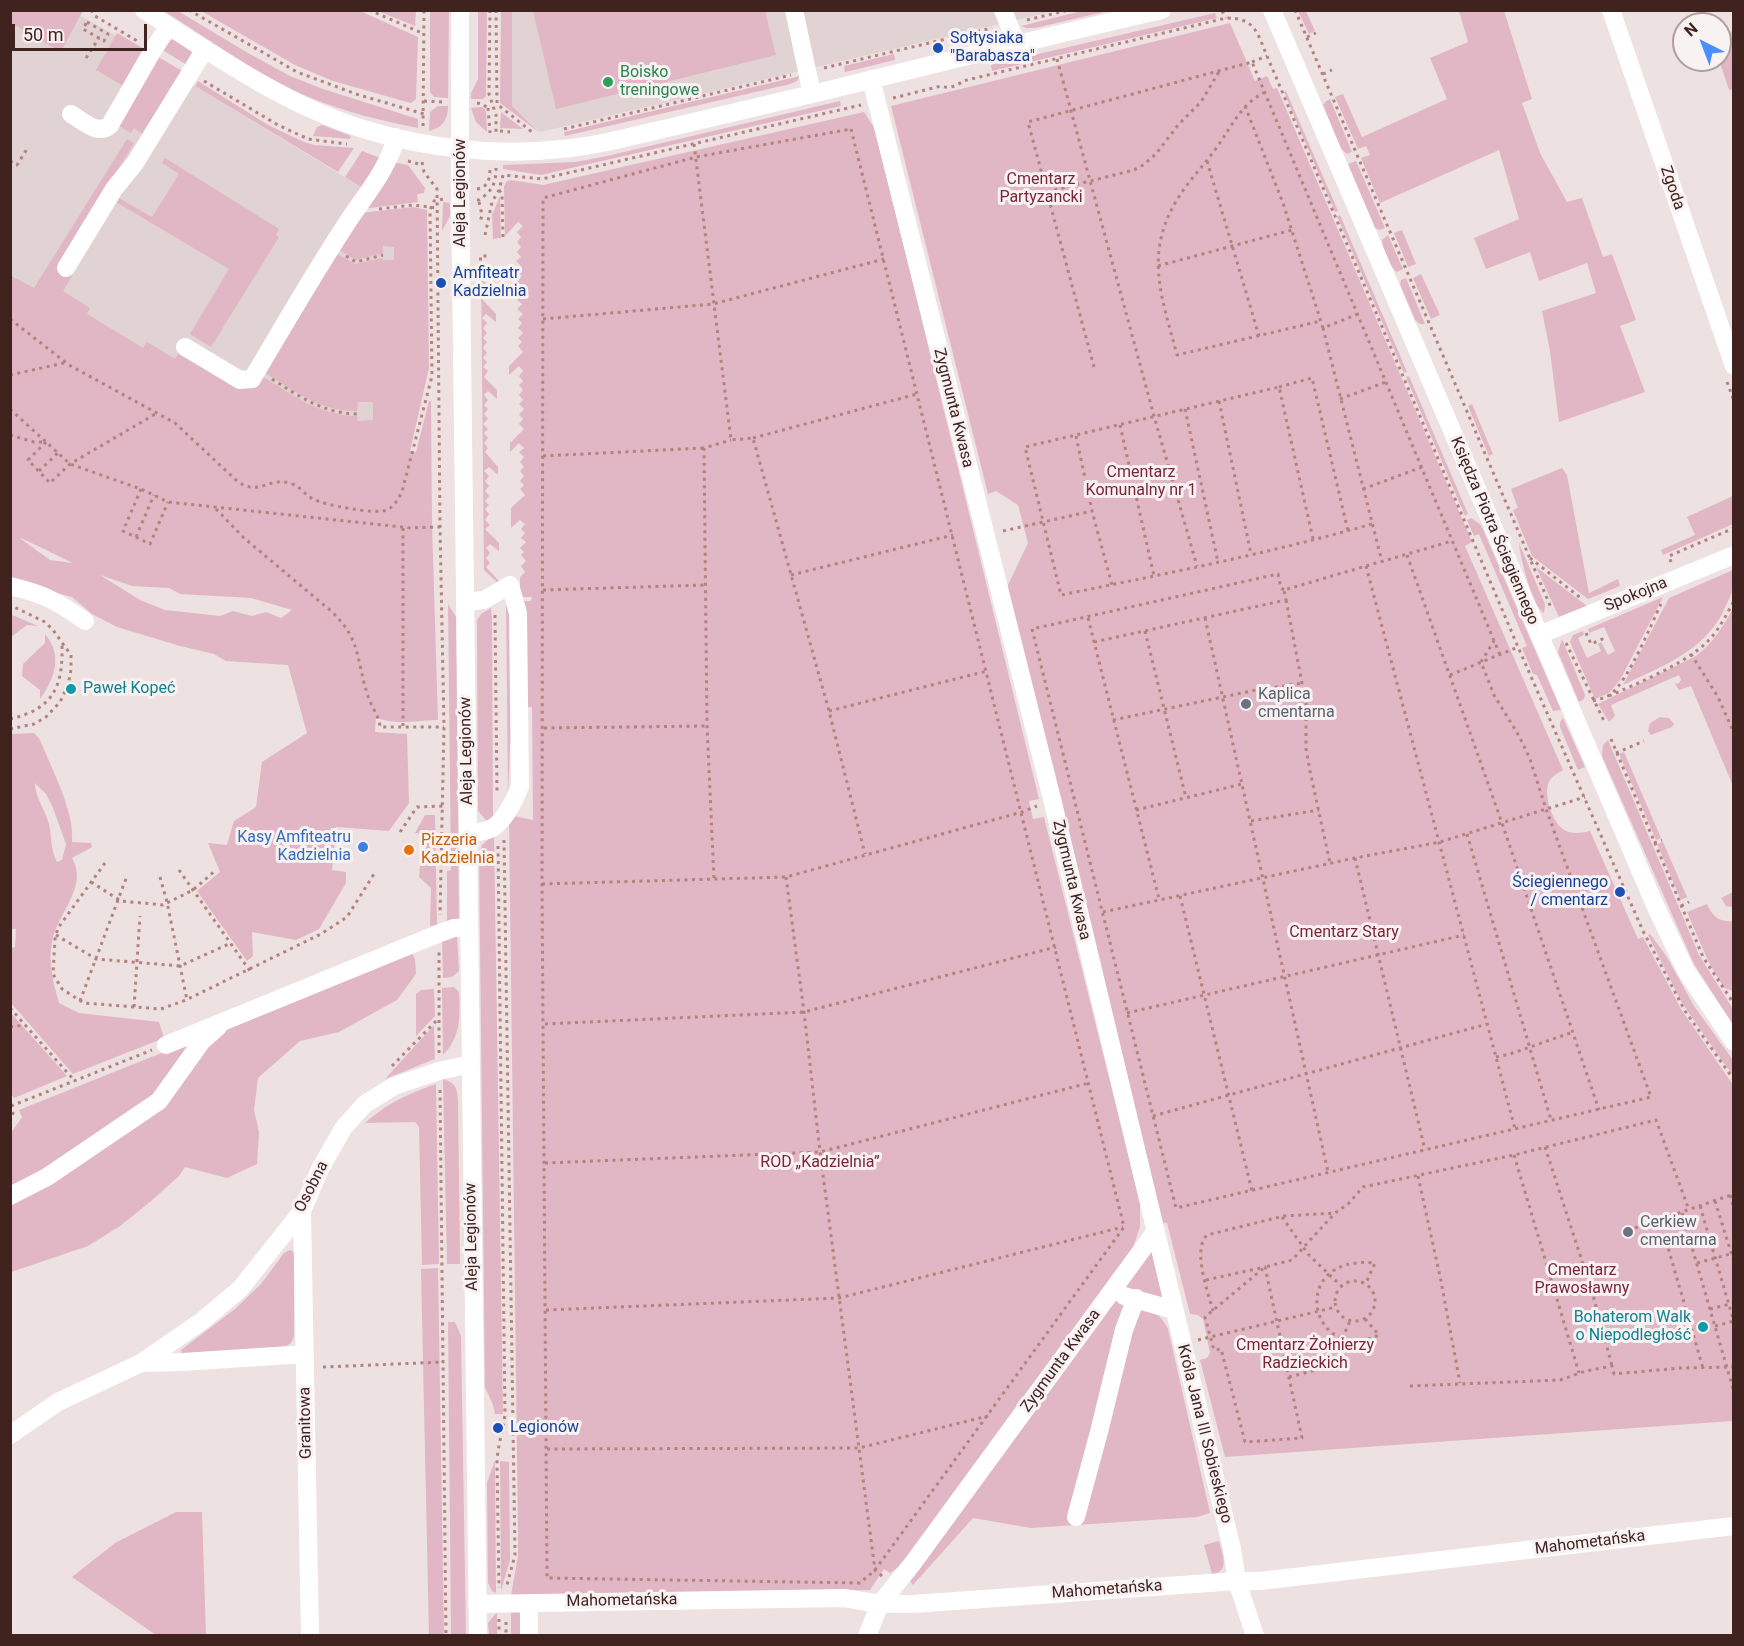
<!DOCTYPE html>
<html>
<head>
<meta charset="utf-8">
<style>
	body { margin:0 }
	#map { position:relative; width:1744px; height:1646px; overflow:hidden; background:#ede1e2; font-family:Roboto,sans-serif }
	canvas { display:block }
	.frame { position:absolute; inset:0; border:12px solid #40231f; pointer-events:none }
	.north { position:absolute; left:1672px; top:12px; width:60px; height:60px; box-sizing:border-box; background:#f9f2f3; border:2px solid #af9f9e; border-radius:50%; rotate:318deg; font-size:16px; font-weight:700; line-height:24px; text-align:center; color:#40231f }
	.north::after { content:''; display:block; margin:auto; width:21px; height:27px; background:#4d8eff; clip-path:polygon(50% 0,100% 100%,50% 72%,0 100%) }
	.scale { position:absolute; left:12px; top:24px; width:135px; height:27px; box-sizing:border-box; border:3px solid #40231f; border-top:0; padding-left:8px; font-size:18px; line-height:21px; white-space:nowrap; color:#40231f; -webkit-text-stroke:4px #f9f2f3; paint-order:stroke }
</style>
</head>
<body>
<div id="map">
<canvas width="1744" height="1646"></canvas>
<div class="frame"></div>
<div class="north">N</div>
<div class="scale">50 m</div>
</div>
<script>
const c = document.querySelector('canvas').getContext('2d');
c.lineJoin = 'round';
function fillPath(path, color) {
  c.fillStyle = color;
  c.fill(path, 'evenodd');
}
function stroke(path, color, width, dash) {
  c.strokeStyle = color;
  c.lineWidth = width;
  c.lineCap = dash ? 'butt' : 'round';
  c.setLineDash(dash || []);
  c.stroke(path);
}
function drawText(font, color, halo, rows, align = 'center') {
  c.font = font + ' Roboto,sans-serif';
  c.lineWidth = 6;
  c.setLineDash([]);
  c.textBaseline = 'middle';
  c.strokeStyle = halo;
  c.fillStyle = color;
  for (const [text, x, y, turn = 0] of rows) {
    c.save();
    c.translate(x, y);
    c.rotate((+turn || 0) * Math.PI / 180);
    c.textAlign = isNaN(turn) ? turn : align;
    if (halo) c.strokeText(text, 0, 0);
    c.fillText(text, 0, 0);
    c.restore();
  }
}
fillPath(new Path2D(`
	M512,11H1055L540,132L512,106Z
	M81,16L145,52L170,71L361,187L336,228L405,237L408,428L230,405L11,275V23L61,52Z`), '#e1d2d3');
fillPath(new Path2D(`
	M11,10H83V11L61,52L11,23Z
	M1086,10L1108,11L1035,28H1026L1021,26Z
	M164,11H178L248,53L290,76L323,89L418,119V128C382,121 345,112 311,98C259,76 212,41 164,11Z
	M201,11H360L418,37L416,99L411,103L407,102L333,81L295,65Z
	M378,11H416L415,26Z
	M430,11H449L448,98L434,97L430,92Z
	M478,11H487L486,96L483,99H471V93L478,79Z
	M501,11H512V106L540,133L500,103Z
	M533,11H765L776,55L556,109Z
	M1298,11H1306L1315,31L1309,34Z
	M1459,11H1504L1532,99L1522,103L1540,153L1567,202L1582,198L1603,257L1612,254L1636,320L1620,326L1645,392L1559,422L1550,351L1542,311L1596,293L1587,263L1539,281L1530,252L1486,269L1474,238L1519,219L1499,150L1380,203L1361,158L1370,155L1366,146L1358,149L1335,97L1343,94L1362,137L1447,99L1430,58L1468,42Z
	M1215,13L1217,18L992,71L991,65Z
	M1230,23L1255,81L1267,76L1273,89L1277,88L1472,542L1465,546L1563,770C1558,773 1552,776 1549,782C1543,793 1552,822 1563,829C1571,835 1581,833 1590,831L1638,939L1643,937L1681,1009L1733,1085V1421L1225,1457L1200,1360L1207,1358L1210,1353L1203,1319L1198,1315L1190,1314L1167,1223H1163L1008,592V585L1028,543L1018,505L996,491L988,494L891,106Z
	M999,30L991,38L963,44L962,39Z
	M1733,31V89L1729,90L1719,60L1720,36Z
	M117,33L146,50L125,87L96,70Z
	M173,39L192,52L187,65L161,49L166,42Z
	M894,54L895,60L845,72L844,66Z
	M157,56L182,71L143,134L134,128L131,133L117,125Z
	M800,76L797,81L790,84L565,136L564,132Z
	M198,81L268,125L304,142L314,145L354,148L338,172L195,86Z
	M1286,91L1338,211L1335,212L1284,92Z
	M1330,99L1352,152L1347,154L1341,149L1323,105L1325,102Z
	M840,101L841,106L541,175L503,169V165L576,162L607,156Z
	M438,106H448C448,119 443,128 429,131L430,112Z
	M483,107L486,111L487,132L476,122L471,108Z
	M501,112L523,129L500,128Z
	M864,112L875,129L1039,799L1029,801L1033,819L1044,817L1140,1202V1226L1133,1248L911,1558L890,1573L884,1569L870,1590L511,1595L518,1556V1533L509,818V815L533,820L532,707H524L521,601H531L532,597H520V577L525,572L521,566L526,561L521,555L524,552L520,548L526,542L521,538L525,533L521,529L525,524L520,520L511,528V508L525,495L520,489L524,485L520,481L524,476L520,471L524,467L520,462L524,457L519,452L524,448L519,443L510,452V443L524,429L519,424L523,419L519,415L524,409L519,404L523,400L519,395L523,390L519,385L523,381L519,376L523,371L519,366L509,375V366L523,352L518,346L522,342L518,338L523,333L518,328L522,323L518,319L523,314L517,309L522,304L517,300L522,295L517,290L508,299V290L522,276L516,270L521,266L516,261L521,257L517,252L521,247L517,242L521,237L517,232L523,226L518,222L505,236L504,186L507,181L511,180L543,185Z
	M322,125L351,136L350,139L313,136L317,127Z
	M127,139L134,143L59,268L117,197L152,217L179,174L162,163L165,158L279,229L276,235L279,237L211,347L190,334L229,269L116,202L63,291L90,308L87,314L143,348L147,342L175,359L181,349L240,385L260,375C292,394 319,416 357,416L358,421L373,420V402H358L357,411C317,411 295,391 262,371L334,252L355,264L383,258V260H394V247L383,246V253L356,260L336,248L360,213L413,207L427,210L429,368L410,451L416,452L429,401H431L432,524L438,720C419,720 393,726 376,717L375,732L407,734L409,803L389,831L336,827L332,870L346,872V883L319,929L296,940L252,932L253,956L247,961L197,891L220,872L208,843L227,845L234,821L256,807L262,762L307,733L288,665L226,661L214,654L180,646L117,627L92,614L72,597L11,581L10,275L34,288ZM21,539V538L73,563L50,560ZM100,575L132,586L169,588L180,594L251,598L292,610L281,618L266,612L252,616L233,611L220,616L165,610L140,600Z
	M362,151L383,159L344,214L361,187L345,177Z
	M1356,161L1385,228L1380,230L1375,228L1348,164Z
	M392,162L408,165L425,188L424,193L417,194L418,202L362,209Z
	M500,196L501,238L493,239L492,215Z
	M443,202L450,203V216L442,231Z
	M1340,215L1407,372L1404,373L1337,216Z
	M1402,230L1416,264L1408,267L1394,233Z
	M1388,235L1403,269L1397,272C1389,266 1382,250 1382,240Z
	M481,269L486,274L482,279L486,284L482,289L487,293L482,299L496,314V322L486,314L482,318L487,323L483,328L487,333L483,338L487,342L483,348L487,353L483,358L487,362L483,367L488,371L484,377L497,390V399L488,391L484,395L488,400L484,405L488,409L484,414L488,419L483,424L488,429L484,433L488,438L484,443L488,448L485,452L498,467V475L489,467L484,471L489,476L485,481L489,486L485,491L489,496L485,501L489,505L485,509L489,514L485,520L490,525L485,529L499,543V551L490,544L486,548L490,553L486,558L490,563L486,567L499,581L498,583L484,570Z
	M1421,274L1440,315L1431,319L1413,278Z
	M1406,278L1425,324H1420L1415,320L1400,284L1401,280Z
	M1409,376L1468,514L1465,516L1406,377Z
	M1472,404L1493,454L1489,456L1468,406Z
	M1562,468L1567,475L1589,593L1618,579L1620,586L1588,599L1532,556L1513,510L1518,508L1511,489Z
	M1733,496V524L1663,555L1661,550L1695,535L1687,517Z
	M1471,518L1481,525L1561,710L1553,711L1537,675L1533,674L1522,648L1527,646L1479,534L1474,536L1467,520Z
	M1519,543L1545,604L1544,613C1532,606 1520,557 1519,543Z
	M1536,567L1587,606L1559,617Z
	M1733,570C1734,592 1731,595 1722,614C1702,652 1660,667 1623,685L1669,598Z
	M1663,597L1620,680L1609,693L1595,699L1570,642L1573,635L1583,631L1584,635L1578,638L1587,658L1601,651L1598,644L1601,642L1608,655L1615,651L1604,627L1589,633L1588,629Z
	M506,600L510,604L516,743L510,744L508,799Z
	M448,604L456,617L459,921L447,926V871L451,870Z
	M491,608L492,620L493,821L486,820L478,811L477,620L481,614Z
	M1733,608H1734L1733,786L1691,686L1679,690L1675,684L1679,683L1681,680L1679,675L1611,705L1615,716L1609,722L1598,704L1696,656C1714,642 1723,627 1733,608Z
	M10,614L38,626L27,625L11,637Z
	M45,634C63,655 55,679 40,699V690L22,676L23,664L45,643Z
	M1562,639L1585,695L1584,699L1579,702L1558,652Z
	M1660,717L1669,718L1674,724L1672,727L1651,735L1648,731L1650,723Z
	M1563,718L1585,767L1578,770L1560,727V722Z
	M34,733L39,738C51,767 75,812 72,842L91,843L92,847L72,858C89,887 57,913 52,942C48,963 53,982 59,1003L79,1013L159,1022L164,1038L73,1074L11,1003V948L15,947L16,929H10L11,734ZM35,783L46,794L53,808L66,844L62,860L57,862C50,849 52,837 49,824C45,810 35,797 35,783Z
	M1608,740L1699,955L1733,1009V1025L1694,964L1602,756L1603,745Z
	M1624,752L1661,838L1656,840L1619,754Z
	M425,815H435L437,925L430,926L431,888L419,877L423,834L415,833Z
	M494,834L503,1414H495L493,1405L485,1387L479,855L482,845Z
	M1663,842L1687,897L1681,900L1657,844Z
	M1733,892V907L1726,906L1721,898Z
	M1707,904C1712,916 1720,923 1733,921V991L1724,988L1708,961L1687,912Z
	M1650,934L1667,957L1694,1006L1733,1060V1076L1682,1003L1648,935Z
	M457,936L459,971L452,977L443,978L442,937Z
	M411,951L415,959L416,974L397,1000L339,1032L300,1041L258,1078L254,1110L259,1132L257,1164L227,1178L185,1167L179,1176L150,1202L120,1226L88,1246L11,1272V1202L96,1149L220,1031Z
	M454,987L459,992C460,1017 461,1037 443,1055L442,988Z
	M434,989L435,1016L416,1036V994L421,990Z
	M11,1013L67,1076L14,1098L10,1092Z
	M434,1025L435,1059L385,1079Z
	M199,1038L158,1090L129,1117L11,1188V1133L22,1117L19,1110Z
	M443,1079C456,1083 457,1088 458,1100L460,1264H447Z
	M436,1084L439,1264L422,1265L419,1127L415,1122L365,1123C390,1102 405,1095 436,1084Z
	M290,1250L294,1252L296,1261L294,1266V1336L291,1343L283,1348L182,1354L181,1350L235,1309L261,1284L284,1253Z
	M1152,1252L1163,1300L1124,1289L1145,1253Z
	M438,1268L444,1635L429,1636L421,1269Z
	M1122,1299C1142,1303 1159,1310 1168,1329L1210,1513L1197,1517L1031,1528L973,1518L913,1585L910,1581L1112,1302Z
	M448,1322H455L461,1336L466,1635H451Z
	M495,1460L496,1593L492,1591L488,1583L487,1483Z
	M500,1461L509,1462L510,1560L501,1591Z
	M176,1512H202L206,1635H156L72,1577L115,1543Z
	M1219,1541C1222,1554 1231,1572 1212,1574L1204,1545Z
	M511,1610L518,1611L521,1615L524,1635L511,1636Z
	M497,1612V1635H489L488,1623Z`), '#e1b7c5');
stroke(new Path2D(`
	M91,10L95,16L139,42
	M189,10L297,72L356,94L424,114
	M369,10L424,34
	M490,10L489,94L496,115V135
	M496,10L497,104L532,132
	M1295,10L1552,610
	M1222,11L1226,18
	M1027,20L1069,10
	M87,22L108,34L104,41L83,29Z
	M1307,37L1316,33
	M86,58L99,38
	M1057,59L1154,416L1197,566
	M1252,62L1267,56
	M824,68L992,28
	M1323,74L1332,70
	M204,81L278,125L308,139L347,144
	M1265,92C1241,104 1232,126 1217,147C1206,163 1191,178 1180,195C1143,252 1161,294 1177,355L1321,321
	M893,98L941,86C949,89 957,86 963,81L1226,18C1255,18 1257,32 1267,56L1518,647L1643,931L1685,1011L1734,1080
	M424,101L443,102
	M477,103L482,104L488,108
	M1245,106L1283,203L1323,328
	M488,108L490,133
	M423,126L424,10
	M564,129L791,75
	M851,129L1124,1227L875,1570L860,1583L547,1578L542,884L543,198L696,157Z
	M500,131L510,132
	M694,144L731,440L753,438L829,711L865,854
	M10,161L17,165L27,149
	M408,161L422,165
	M1207,161L1259,336
	M422,162L424,172L437,189L440,527L444,727L440,915
	M477,189C489,187 490,178 490,167
	M499,190L502,194L503,237
	M1047,192L1134,170L1143,165L1156,154L1178,125L1201,102L1220,70
	M477,200H479C492,191 496,184 496,168
	M479,202L482,215L480,222
	M379,209L413,205L437,208
	M485,235L492,202L499,190L503,175L542,179L861,105
	M346,256L356,262L383,255
	M479,259H485V250
	M1158,266L1292,230
	M1358,314L1323,328L1382,562
	M10,319L69,365L175,423L237,481C259,497 267,477 290,483C300,486 305,495 313,499C324,505 376,515 387,510C396,505 400,496 403,488L432,376L430,210L434,201L443,199
	M543,319L713,304L884,259
	M1094,367L1028,122L1252,62L1500,655
	M10,375L64,363
	M272,379C300,397 323,413 357,414
	M1727,382L1734,401
	M1279,387L1312,378L1348,531
	M1340,399L1386,382
	M1219,401L1251,554
	M10,409L70,464L141,489L168,502L411,528L440,527
	M1185,409L1218,562
	M1120,425L1154,576
	M10,435L34,442H44
	M1076,436L1092,511L1112,585
	M753,438L917,394
	M46,442L28,460L50,483L70,464L157,413
	M543,456L703,448
	M39,471L58,453
	M141,489L123,531L150,544L168,502
	M1363,489L1422,467
	M216,509L244,538L331,611C362,640 356,661 368,696C371,707 379,715 380,727H444
	M1003,531L1092,511
	M136,537L154,495
	M1313,539L1279,387L1025,447L1061,595C1165,574 1270,553 1372,524
	M1407,555L1502,823L1599,1110
	M1530,558L1582,599
	M1671,562L1669,556L1734,528
	M1366,566L1515,1129
	M791,575L953,535
	M543,590L706,585
	M1284,590L1281,588L1278,574L1032,629L1176,1208L1651,1097L1546,809L1530,759L1519,736L1494,695L1481,662L1494,641
	M1286,600L1306,704V749L1310,771L1330,863
	M495,615L497,791
	M1088,618L1159,899
	M1205,618L1328,1172
	M1145,631L1186,798
	M1586,633L1591,644L1605,638
	M1094,642L1286,600L1284,590L1452,541
	M1566,643L1605,723
	M1691,654L1718,697L1734,733
	M1450,675L1518,647
	M1609,696C1638,683 1687,663 1708,641C1719,630 1726,615 1734,601
	M1593,701C1599,699 1606,698 1611,694C1629,679 1650,627 1661,604
	M829,711L987,671
	M10,719C54,709 63,686 62,645
	M1113,720L1256,690L1303,683
	M403,726V527
	M544,728L707,726
	M10,729L34,724L46,717L60,702L68,685L71,670V655L53,630L45,622L14,607
	M1611,739L1703,957L1734,1004
	M1616,753L1644,741
	M1136,810L1242,784
	M1251,821L1319,810
	M400,832L417,807L443,806
	M1467,834L1551,1120
	M504,840L515,1555L507,1585
	M1654,843L1662,840
	M498,846L505,1414C503,1430 498,1445 497,1461L499,1588
	M1355,858L1425,1150
	M105,863L58,928L55,939L53,974L62,989L84,1003L161,1009L186,1000L321,934L347,917L374,874
	M179,870L250,971
	M160,877L167,902L187,1000
	M786,877L804,1012L820,1152L875,1570L882,1576
	M714,878L707,726L704,448L731,440
	M91,882L121,901L163,905L193,890L216,870
	M542,884L786,877L1022,812L1037,806
	M1180,896L1252,1191
	M1681,906L1689,902
	M1103,912L1355,858L1440,842L1585,797
	M56,935L96,959L180,966L231,943
	M80,1001L127,876
	M134,1007L140,916
	M10,1008L74,1080
	M1127,1013L1464,935
	M545,1024L804,1012L1056,947
	M10,1027L25,1025
	M439,1053V952
	M1496,1057L1510,1054L1573,1032
	M392,1066L439,1018
	M440,1090L446,1636
	M11,1106L152,1050
	M1153,1116L1487,1024
	M10,1122L13,1113L11,1107
	M1545,1147L1593,1295L1612,1366
	M1514,1155L1579,1373
	M545,1163L820,1152L1089,1083
	M1418,1176L1441,1281L1460,1383
	M1730,1195L1734,1208
	M1715,1201L1734,1262
	M1700,1206L1734,1322
	M1682,1213L1734,1392
	M1282,1217L1308,1254L1341,1286
	M1660,1220L1703,1368
	M1635,1228L1734,1194
	M1697,1263L1734,1253
	M1206,1280L1265,1267L1302,1438L1245,1442L1221,1349L1214,1350L1205,1317L1265,1267L1292,1260L1335,1213L1348,1204L1363,1187L1514,1155L1656,1120L1689,1210
	M1335 1301a20 20 0 1 1 40 0a20 20 0 1 1-40 0Z
	M1710,1309L1734,1303
	M546,1310L839,1298L1123,1227
	M1213,1311C1208,1292 1192,1250 1207,1235L1284,1216L1335,1213
	M1365,1319L1379,1335C1310,1367 1285,1254 1375,1263L1366,1283
	M1715,1326L1734,1321
	M1198,1340L1336,1307
	M323,1367L444,1362
	M1289,1377L1335,1365L1342,1339L1350,1321
	M1410,1386L1560,1380L1586,1371L1612,1366L1614,1374L1680,1368L1734,1367
	M547,1449L859,1448L988,1416
	M499,1619V1636
	M506,1622V1636`), '#b5827d', 3, [3, 4.5]);
stroke(new Path2D(`
	M144,10C216,56 287,107 370,131C430,149 500,156 561,149C598,146 636,135 672,127C725,114 780,102 833,89C943,62 1052,35 1162,10
	M460,10V189L478,1636
	M794,10L812,94
	M1003,10L1016,43
	M1272,10L1655,905L1686,971L1734,1042
	M1611,10L1734,366
	M871,79L1052,799L1232,1549L1237,1581L1255,1636
	M71,114C83,121 98,136 110,125L153,50L169,26
	M66,268L114,189L135,163L205,49
	M185,347L240,380L252,379C282,329 311,278 343,229C361,200 388,171 396,137
	M10,586C44,594 57,601 85,621
	M465,602L484,600L510,585L518,613L520,786C515,800 503,825 488,830C482,832 475,832 468,833
	M1539,635L1734,555
	M166,1045L440,933L454,928L469,927
	M10,1196L47,1177L159,1101L202,1041L218,1027
	M302,1211L310,1636
	M1124,1296L1174,1310
	M141,1363L183,1362L305,1354
	M10,1435L58,1402L141,1363L202,1321L240,1289L302,1211L320,1169L344,1127L365,1104L394,1086L439,1071L470,1064
	M1076,1517L1099,1432L1124,1330L1136,1298
	M529,1603V1636
	M477,1604L844,1598L880,1604H913L1237,1581H1260L1734,1526
	M867,1636L880,1604L913,1563L1155,1232`), '#fff', 18);
for (const [x, y, r, color] of [
	[938,48,6,"#1a4fb4"],
	[608,82,6,"#2e9e5b"],
	[441,283,6,"#1a4fb4"],
	[71,689,6,"#0f9aa8"],
	[1246,704,6,"#6b7280"],
	[363,847,6,"#3f7fe0"],
	[409,850,6,"#e8710a"],
	[1620,892,6,"#1a4fb4"],
	[1628,1232,6,"#6b7280"],
	[1703,1327,6,"#0f9aa8"],
	[498,1428,6,"#1a4fb4"]
]) {
  const dot = new Path2D();
  dot.arc(x, y, r, 0, 2 * Math.PI);
  c.fillStyle = color;
  c.fill(dot);
  stroke(dot, '#f9f2f3', 2);
}
drawText('16px', '#164399', '#f9f2f3', [
	["Sołtysiaka",950,39],
	["\"Barabasza\"",950,57],
	["Amfiteatr",453,274],
	["Kadzielnia",453,292],
	["Ściegiennego",1608,883,"right"],
	["/ cmentarz",1608,901,"right"],
	["Legionów",510,1428]
], 'left');
drawText('16px', '#27864d', '#f9f2f3', [
	["Boisko",620,73],
	["treningowe",620,91]
], 'left');
drawText('16px', '#7c2438', '#f9f2f3', [
	["Cmentarz",1041,180],
	["Partyzancki",1041,198],
	["Cmentarz",1141,473],
	["Komunalny nr 1",1141,491],
	["Cmentarz Stary",1344,933],
	["ROD „Kadzielnia”",820,1163],
	["Cmentarz",1582,1271],
	["Prawosławny",1582,1289],
	["Cmentarz Żołnierzy",1305,1346],
	["Radzieckich",1305,1364]
]);
drawText('16px', '#40231f', '#f9f2f3', [
	["Zgoda",1672,188,71],
	["Aleja Legionów",461,193,-90],
	["Zygmunta Kwasa",953,408,76],
	["Księdza Piotra Ściegiennego",1494,531,67],
	["Spokojna",1636,595,-22],
	["Aleja Legionów",467,751,-91],
	["Zygmunta Kwasa",1071,880,77],
	["Osobna",312,1187,-63],
	["Aleja Legionów",472,1237,-91],
	["Zygmunta Kwasa",1061,1361,-54],
	["Granitowa",306,1423,-91],
	["Króla Jana III Sobieskiego",1204,1434,76],
	["Mahometańska",1590,1543,-7],
	["Mahometańska",1107,1590,-4],
	["Mahometańska",622,1601,-1]
]);
drawText('16px', '#0d838f', '#f9f2f3', [
	["Paweł Kopeć",83,689],
	["Bohaterom Walk",1691,1318,"right"],
	["o Niepodległość",1691,1336,"right"]
], 'left');
drawText('16px', '#5b616d', '#f9f2f3', [
	["Kaplica",1258,695],
	["cmentarna",1258,713],
	["Cerkiew",1640,1223],
	["cmentarna",1640,1241]
], 'left');
drawText('16px', '#366cbe', '#f9f2f3', [
	["Kasy Amfiteatru",351,838],
	["Kadzielnia",351,856]
], 'right');
drawText('16px', '#c56008', '#f9f2f3', [
	["Pizzeria",421,841],
	["Kadzielnia",421,859]
], 'left');
</script>
</body>
</html>
